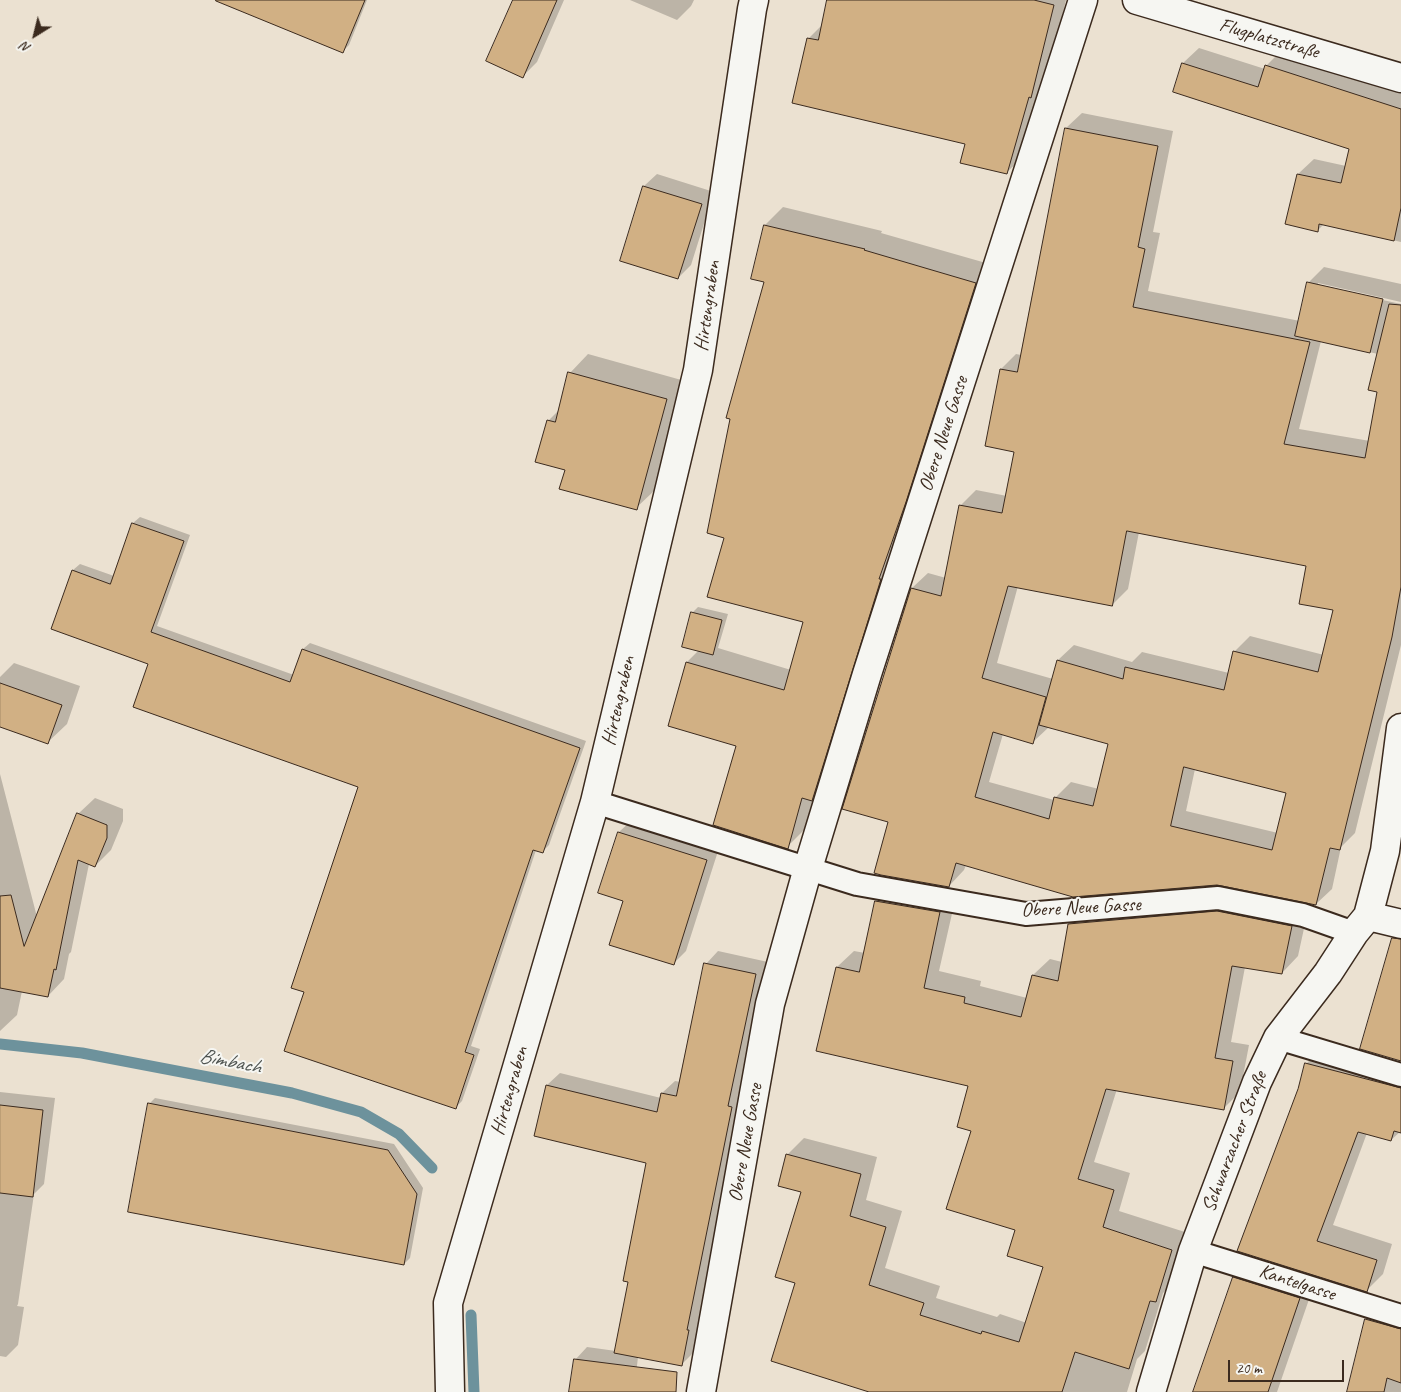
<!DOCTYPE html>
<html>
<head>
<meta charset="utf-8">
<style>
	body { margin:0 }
	#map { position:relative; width:1401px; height:1392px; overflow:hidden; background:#ebe1d1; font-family:Caveat,sans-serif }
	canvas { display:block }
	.north { position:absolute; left:10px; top:10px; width:50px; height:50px; -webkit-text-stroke:4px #f6f6f2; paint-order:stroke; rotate:216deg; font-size:14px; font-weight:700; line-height:20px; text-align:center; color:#3b2a1e }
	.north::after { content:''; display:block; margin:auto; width:18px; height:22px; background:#3b2a1e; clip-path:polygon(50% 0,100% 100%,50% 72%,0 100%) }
	.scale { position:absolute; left:1228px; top:1360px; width:116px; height:22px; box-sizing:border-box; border:2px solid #3b2a1e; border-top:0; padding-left:6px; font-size:15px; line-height:18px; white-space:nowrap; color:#3b2a1e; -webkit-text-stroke:4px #f6f6f2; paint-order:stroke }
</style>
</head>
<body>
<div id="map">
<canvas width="1401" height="1392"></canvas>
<div class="north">N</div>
<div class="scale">20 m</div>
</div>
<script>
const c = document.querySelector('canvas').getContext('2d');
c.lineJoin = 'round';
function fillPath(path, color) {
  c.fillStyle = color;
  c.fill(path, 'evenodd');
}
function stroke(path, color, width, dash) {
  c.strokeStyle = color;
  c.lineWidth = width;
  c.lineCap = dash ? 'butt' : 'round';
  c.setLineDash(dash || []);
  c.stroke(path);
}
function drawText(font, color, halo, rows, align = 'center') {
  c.font = font + ' Caveat,sans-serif';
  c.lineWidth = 4;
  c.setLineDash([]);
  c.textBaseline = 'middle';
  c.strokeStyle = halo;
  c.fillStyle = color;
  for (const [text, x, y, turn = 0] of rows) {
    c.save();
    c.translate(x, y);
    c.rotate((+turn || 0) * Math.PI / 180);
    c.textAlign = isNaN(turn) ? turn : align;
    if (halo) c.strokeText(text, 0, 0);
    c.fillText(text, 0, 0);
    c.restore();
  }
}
fillPath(new Path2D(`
	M215,0H367L349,45L343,51Z
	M514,0H564L537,62L523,76Z
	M630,0H694L691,6L677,20Z
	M828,0H1066L1046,81L1022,158L1006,173L966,143L809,38L823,24Z
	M1199,48L1265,69L1266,66L1282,50L1401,89V242L1324,224L1317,231L1298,174L1314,159L1346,166L1351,149L1183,63Z
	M1082,113L1173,131L1153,232L1160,233L1148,291L1300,321L1309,282L1324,267L1401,284V302L1318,283V286L1401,304V645L1355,833L1341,847L1332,889L1316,904L1217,884L966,865L964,870L949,886L890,822L912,588L928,573L946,578L960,506L976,490L1007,496L1016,451L1001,369L1016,354L1021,355L1066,128ZM1321,341L1378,354V391L1370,441L1299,429ZM1139,532L1307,565L1335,609L1324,655L1250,636L1235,651L1229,673L1142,652L1132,662L1074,645L1058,660L1053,679L997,663L1018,586L1112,605L1128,589ZM1049,727L1109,743L1099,789L1071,782L1055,798L1054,800L989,782L1003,734L1033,742ZM1195,769L1287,792L1278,833L1186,811Z
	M657,174L714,192L691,265L678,278L644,186Z
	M783,207L882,231L881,233L993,265L830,782L815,796L805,829L787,847L738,745L687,662L699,650L692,613L698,607L728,614L718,648L791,670L805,621L725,537L766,282L765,225Z
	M588,354L685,381L655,490L636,508L566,469L548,421L560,409L570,373Z
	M140,517L190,535L157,626L294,675L303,649L310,643L586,741L549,845L542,852L536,850L471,1046L480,1049L462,1101L456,1107L305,991L359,786L150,664L53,628L73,570L80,564L114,576L133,523Z
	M14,663L80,686L67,724L48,742L0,726V677Z
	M0,774L37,917L78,814L95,798L123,809V821L111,850L95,866L89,864L71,952L69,954L64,979L48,996L22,991L17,1015L0,1031Z
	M632,820L719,848L686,951L673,964L625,900L619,832Z
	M893,884L956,896L939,971L981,981L980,986L1027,998L1033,975L1050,959L1062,962L1069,924L1086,907L1308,910L1298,956L1282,973L1245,967L1231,1042L1249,1045L1240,1092L1224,1108L1117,1089L1094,1162L1130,1173L1119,1211L1188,1233L1172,1284L1163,1293L1145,1351L1137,1359L1127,1392H873L797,1282L802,1191L787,1155L804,1138L877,1157L866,1200L902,1211L885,1268L940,1286L936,1298L997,1317L1000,1314L1027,1323L1045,1266L1016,1230L972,1130L970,1085L837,967L854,951L865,953L876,901Z
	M718,951L768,962L740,1094L743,1095L699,1318H701L694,1352L681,1365L638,1357L634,1392H571L575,1360L587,1347L616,1351L630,1281L648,1162L535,1135L547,1085L560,1073L661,1098L662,1093L675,1081L681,1082L706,964Z
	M1323,1047L1401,1068V1131L1391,1140L1367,1133L1333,1225L1392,1244L1383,1274L1367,1290L1239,1250L1299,1089L1306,1064Z
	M0,1092L55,1098L44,1184L34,1194L18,1304L17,1306L24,1307L18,1345L6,1357L0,1356Z
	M155,1098L394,1144L423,1188L410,1258L404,1264L149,1104Z
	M1250,1262L1315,1282L1277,1392H1195L1234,1278Z
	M1383,1303L1401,1309V1392H1349L1367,1319Z`), '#0003');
stroke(new Path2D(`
	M0,1044L82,1053L292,1093L361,1112L399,1134L432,1168
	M471,1315L474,1392`), '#6d929c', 11);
const building = new Path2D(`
	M216,0H365L343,53L216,1Z
	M513,0H557L523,78L486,61Z
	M827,0H1034L1054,5L1031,98L1029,97L1007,174L960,163L965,144L792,103L807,38L818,40Z
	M1182,63L1258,87L1265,65L1401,109V208L1394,241L1319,224L1318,232L1285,224L1297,174L1341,183L1349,149L1173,92Z
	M1065,128L1158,146L1138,247L1145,249L1133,307L1310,342L1284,444L1365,458L1377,392L1368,390L1389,304L1401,305V587L1392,637L1340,850L1330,848L1316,905L1217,885L1073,897L956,863L949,887L881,875L874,873L888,822L842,809L911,588L941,596L959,505L1002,513L1014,452L985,446L1000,369L1017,372ZM1127,531L1306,566L1299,604L1333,610L1318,672L1233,651L1224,690L1125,667L1123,679L1057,660L1039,725L1108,744L1093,806L1054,797L1049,819L975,797L993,732L1033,744L1046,697L982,678L1008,586L1112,606ZM1184,767L1286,793L1272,850L1171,826Z
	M643,186L702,204L678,279L620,261Z
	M764,225L865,249L864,250L976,283L906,502L879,579H881L812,801L802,798L788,849L713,825L736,746L668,726L686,662L784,690L803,622L707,597L724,538L707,533L730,419L726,418L764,282L751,279Z
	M1307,282L1383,299L1370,353L1295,336Z
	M568,372L667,399L637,510L559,489L565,470L535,462L547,420L555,422Z
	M132,523L184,541L151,632L290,682L302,649L580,748L543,853L533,850L465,1052L474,1055L456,1109L284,1051L304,992L291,988L358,787L133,707L148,664L51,629L72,570L110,584Z
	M691,612L722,620L713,655L682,647Z
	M0,683L62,705L48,744L0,727Z
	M77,813L107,825V838L95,867L78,860L56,970L54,969L48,997L0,988V896L11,895L24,946Z
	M618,832L707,860L674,965L609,945L623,901L598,893Z
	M875,901L940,912L924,988L965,997L964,1003L1021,1017L1032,975L1058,981L1068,924L1217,911L1292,926L1282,974L1232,966L1215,1058L1233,1061L1224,1110L1106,1089L1078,1179L1114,1190L1103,1227L1172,1250L1156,1302L1150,1301L1129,1369L1075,1352L1062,1392H869L771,1361L795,1283L775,1277L801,1192L778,1186L786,1154L861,1174L850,1216L886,1227L869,1285L924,1303L920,1315L981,1334L982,1331L1019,1342L1043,1267L1007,1256L1015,1230L946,1209L971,1131L957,1127L968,1086L816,1051L836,967L859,972Z
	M1392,938L1401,939V1061L1360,1049Z
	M704,963L756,974L728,1106L732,1107L687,1330H689L682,1366L614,1353L628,1282L623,1281L646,1163L534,1136L546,1085L657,1112L661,1093L676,1096Z
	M1305,1063L1401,1088V1133L1394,1131L1391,1141L1358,1132L1317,1241L1377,1260L1367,1292L1237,1251L1298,1089Z
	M148,1103L388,1150L417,1194L404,1265L128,1212Z
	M0,1105L43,1110L33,1197L0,1193Z
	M1233,1277L1300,1298L1268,1392H1193Z
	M1365,1319L1401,1329V1383L1387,1378L1384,1392H1347Z
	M574,1359L677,1372L676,1392H569Z`);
fillPath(building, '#d1b084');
stroke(building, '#3b2a1e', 1);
const service = new Path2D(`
	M595,802L857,884L1026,914L1218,898L1303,915L1354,933
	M1278,1038L1401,1075
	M1193,1251L1401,1316`);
const minor = new Path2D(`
	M1137,0L1401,78
	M1368,916L1401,924
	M450,1392L448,1303L595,802L698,370L752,9L754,0
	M701,1392L770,1004L808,868L867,674L1083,0
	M1151,1392L1193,1251L1257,1082L1278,1038L1328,973L1354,933L1368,916L1385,851L1401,728`);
stroke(service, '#3b2a1e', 26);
stroke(minor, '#3b2a1e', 31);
stroke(service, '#f6f6f2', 22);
stroke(minor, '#f6f6f2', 28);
drawText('20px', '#3b2a1e', '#f6f6f2', [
	["Flugplatzstraße",1269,39,16],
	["Hirtengraben",708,306,-82],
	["Obere Neue Gasse",944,434,-72],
	["Hirtengraben",619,701,-77],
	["Obere Neue Gasse",1081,908,-3],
	["Hirtengraben",510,1091,-74],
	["Schwarzacher Straße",1235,1142,-69],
	["Obere Neue Gasse",746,1143,-80],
	["Kantelgasse",1297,1283,18]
]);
drawText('italic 21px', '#505552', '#f6f6f2', [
	["Bimbach",230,1062,11]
]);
</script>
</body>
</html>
